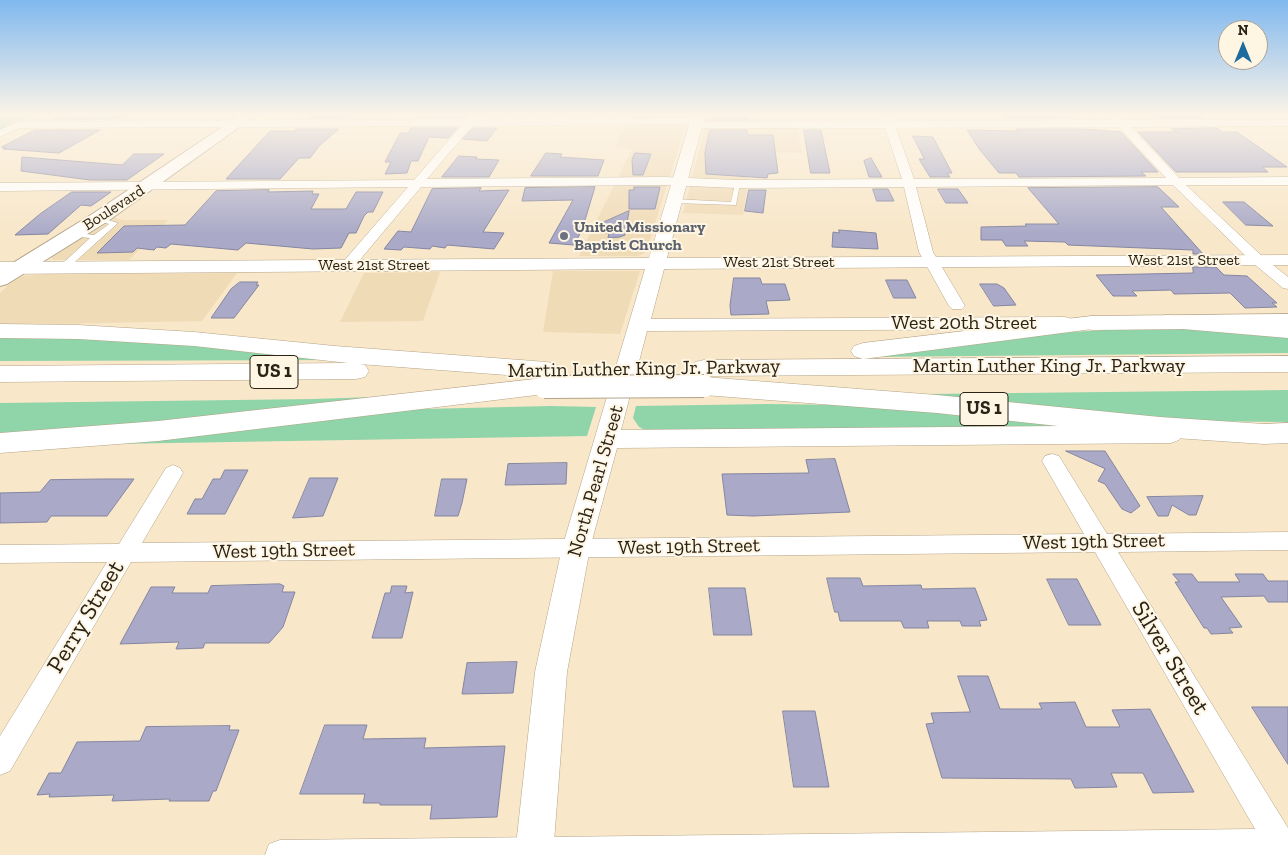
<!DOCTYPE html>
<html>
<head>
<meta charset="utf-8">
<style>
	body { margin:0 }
	#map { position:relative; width:1288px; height:855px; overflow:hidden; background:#f8e7c9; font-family:"Zilla Slab",serif }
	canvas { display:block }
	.north { position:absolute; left:1218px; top:20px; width:50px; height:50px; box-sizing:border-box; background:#fff5e3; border:1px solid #aaa192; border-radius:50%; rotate:0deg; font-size:14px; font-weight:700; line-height:20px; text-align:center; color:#2a2318 }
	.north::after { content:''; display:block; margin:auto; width:18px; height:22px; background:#1e6c9e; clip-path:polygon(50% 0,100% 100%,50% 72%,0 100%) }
</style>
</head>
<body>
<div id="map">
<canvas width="1288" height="855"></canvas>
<div class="north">N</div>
</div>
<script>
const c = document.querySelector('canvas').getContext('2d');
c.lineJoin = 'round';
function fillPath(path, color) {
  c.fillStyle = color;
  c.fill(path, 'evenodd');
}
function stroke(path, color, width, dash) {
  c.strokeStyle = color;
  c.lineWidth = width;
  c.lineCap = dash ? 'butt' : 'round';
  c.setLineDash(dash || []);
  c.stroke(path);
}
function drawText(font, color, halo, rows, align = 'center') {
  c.font = font + ' "Zilla Slab",serif';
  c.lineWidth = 4;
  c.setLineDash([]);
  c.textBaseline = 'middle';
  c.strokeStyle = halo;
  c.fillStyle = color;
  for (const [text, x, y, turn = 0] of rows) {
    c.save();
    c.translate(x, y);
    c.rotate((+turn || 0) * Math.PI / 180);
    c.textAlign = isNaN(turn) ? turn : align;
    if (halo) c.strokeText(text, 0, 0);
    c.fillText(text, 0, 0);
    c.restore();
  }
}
fillPath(new Path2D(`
	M631,115H689L646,252L638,256H579L632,149L615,147Z
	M708,115H757L760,127H797L802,153L748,152V179L743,215L683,213Z
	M110,217L124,220H168L129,260H53L51,257L55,252Z
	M553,271H640L620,334L543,332Z
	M440,272L423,321L340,322L364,273Z
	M237,273L202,321L0,325V293L12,281L23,276L48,274Z`), '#f0dbb7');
fillPath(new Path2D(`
	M0,115H36L0,132Z
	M1190,328L1288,334V353L869,357L1039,334L1104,330Z
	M34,337L158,341L344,360L0,361V338Z
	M1288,390V422L1188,421L933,396L925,394Z
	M403,396L259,412L0,436V403L314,399Z
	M769,404L841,405L1115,426L645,430L639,427L633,418L636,406Z
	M551,406L596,407L587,436L112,444L380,410Z`), '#90d4a9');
const building = new Path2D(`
	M63,115H125L117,119L53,120Z
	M313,115H352L348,118H309Z
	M419,115H469L465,117H417Z
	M713,115H748V120H712Z
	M1004,115H1069L1073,118L1008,119Z
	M1154,115H1200L1205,118H1158Z
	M411,128H457L448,138L429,137L418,161H411L407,173L385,174L391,162H385L400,133H408Z
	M473,128H497L487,141L463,139Z
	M1217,128L1222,132H1237L1287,167H1262L1268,172H1176L1138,132H1177L1172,129Z
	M296,129H339L320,145L310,158H299L280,179H226L270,131H294Z
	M1016,129H1085L1121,132L1158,172H1141L1146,176L1019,177L1016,173H999L980,150L967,130L1018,131Z
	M35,130H100L59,153L3,149L6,148L2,147Z
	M710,130H747V135H773L778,173L768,174L767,178L706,174L705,153Z
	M804,130H821L830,173H811Z
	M913,136L933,137L952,173H947L950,177H930L919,159H924Z
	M546,153L562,154L560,157L604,160L598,176H531Z
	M635,153L651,154L643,175H633L632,160Z
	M134,154H164L127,180H90L21,171L22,157L122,165Z
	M459,156L477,157L476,159L499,160L489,177H442Z
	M871,158L882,177H869L864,161Z
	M595,187L582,230L574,245L549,243L573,200L522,201L525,188Z
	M634,187H660L655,209H629V190H634Z
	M1158,187L1179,207H1161L1203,254H1193V250L1068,245L1065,242L1024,241L1028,246H1006L1002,240H981V227L1027,226L1025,224H1059L1028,188Z
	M481,188L479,191L509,190L483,232L504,233L494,249L447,245L445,248L432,246L430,249L404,247L401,250L384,249L398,231L411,232L432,189Z
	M873,189H888L894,201H877Z
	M938,189H958L968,203H946Z
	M269,190L268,192L313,191L312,194H319L311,209H346L356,192H383L373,212H368L364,216L356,233H349L341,248L313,249L246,243L238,250L171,244L166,248L157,247L154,250L137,248L133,252L97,253L124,226L185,225L216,191Z
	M749,190H766L763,213L745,211Z
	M72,192H111L91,206L81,205L48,234L15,235L40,214Z
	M1223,202H1244L1273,226L1246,225Z
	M629,211L625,235L620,237L608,238L609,233L584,231Z
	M839,230L876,233L878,249L832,247L833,232L839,233Z
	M1193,267H1216L1224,275L1247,276L1277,303H1272L1277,307L1245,308L1230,293L1174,294L1171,290L1132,291L1137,296H1113L1096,275L1193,273Z
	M734,278H760L762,284H785L790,300L766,301L769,314L731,315L730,306Z
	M886,280H907L916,298H894Z
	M240,282H258L256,285H259L234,318H211L231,289Z
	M980,284H997L1004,288L1016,305L994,306Z
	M1066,451H1105L1140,506L1131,513L1122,509L1105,484L1098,481L1105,469Z
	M835,459L850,512L753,516L727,515L722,474L809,473L806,460Z
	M567,463L566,484L505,485L508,464Z
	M225,470H248L225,514H187L195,499H202L213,479H220Z
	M310,478H338L323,516L293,518Z
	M103,479H134L107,516H51L47,522L0,523V493L40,492L50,480Z
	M442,479H467L462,503L458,516H435Z
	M1203,496L1196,515H1189L1172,505L1168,516H1158L1147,497Z
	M1173,574H1192L1198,582H1240L1235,574H1263L1268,581H1288V602H1268L1264,596L1221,597L1242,627L1229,628L1233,633L1211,634L1207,628H1204L1175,582H1179Z
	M827,578H860L863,586L921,585L922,589L975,588L987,620L979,621L981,626H962L960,621H927L929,628H904L901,621H840L838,612H835Z
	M1047,579H1077L1101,625H1069Z
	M280,584L284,586L282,592H295L283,627L269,643H205L203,648L176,649L179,642L120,644L151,587H175L172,593H208L211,586Z
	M392,586H407L405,593L413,592L402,638H372L385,593H390Z
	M709,588H745L752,635H714Z
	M517,662L513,693L462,694L467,663Z
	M958,676H988L1000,709H1042L1039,703L1075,702L1086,727H1120L1112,710L1150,709L1194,792L1153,793L1143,773H1111L1117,787L1075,788L1071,779L942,778L926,724L934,723L931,713L970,712Z
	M1252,707H1288V764Z
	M783,711H815L829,787H794Z
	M325,725H367L363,739L426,738L424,748L505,746L497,817L430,819L432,805H380V803H363L365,794H300Z
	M230,726L229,730H239L216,791H213L209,801H169L170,799L112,801L114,795L49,797L50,794L37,795L49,773H61L77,742L140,741L146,727Z`);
fillPath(building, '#aaaac8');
stroke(building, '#8485a1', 1);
const service = new Path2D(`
	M735,183L740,184L736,205L674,203L671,201L674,199L731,202Z
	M98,217L118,223L67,269H61V265L90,238L70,236V232L94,235L109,224L96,220L94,219Z`);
const minor = new Path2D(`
	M471,115H478V119L696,118L700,119L701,122L883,121L881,115H891L893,121L1113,120L1112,118L1117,115L1125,120H1288V126L1131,127L1179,178L1288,177V185H1186L1263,257L1288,277V289L1283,288L1253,263L1173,185L916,187L933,252L965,306L962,309H952L949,306L919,252L904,187L737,188L664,185L421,187L353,268H343L341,265L343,262L408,187L0,191V183L414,180L461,126L19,128L0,137V130L17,122L466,119ZM690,124L691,127L695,128H885L902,179L737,180L664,177L427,179L472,126ZM1119,127L1166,178L914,179L896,128Z
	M1052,454L1059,456L1107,534L1288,532V550L1118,552L1288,828V855H265L269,844L280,840L1255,829L1095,552L131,562L10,771L0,775V736L107,562L0,563V545L119,544L166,468L173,465L180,468L183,473L142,543L1084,534L1042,461L1045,456Z`);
const tertiary = new Path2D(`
	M692,115H705L667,258L1288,255V265L664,269L651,319L1065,317L1072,319L1075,323L1072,327L1065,329L647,331L621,430L1171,425L1179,428L1183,434L1179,440L1171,443L617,448L590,548L567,672L553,855H515L535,672L562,548L645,269L0,274V262L649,258Z`);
const secondary = new Path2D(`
	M240,115H256L108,221L7,284L0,286V271L94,213Z`);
const primary = new Path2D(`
	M1288,314V328L1092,330L1084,328L1080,323L1084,318L1092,316Z
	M1288,423V443L1264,444L1254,441L1250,434L1254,427L1264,424Z`);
const motorway = new Path2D(`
	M1167,315L1288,324V338L1159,327L1155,322L1159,317Z
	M1092,316L1100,318L1104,323L1100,328L863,359L854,356L851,351L854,346L863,343Z
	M0,324L78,325L194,332L335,346L547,362L556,364L560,370L556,376L547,378L359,364L365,365L369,371L365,377L356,379L0,382V366L348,363L194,346L78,339L0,338Z
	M1288,356V372L704,376L695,374L691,368L695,362L704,360Z
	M704,377L937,395L1160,417L1264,424L1274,427L1278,434L1274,441L1264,444L1160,437L937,413L704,395L695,392L691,386L695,380Z
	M544,378L553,381L557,387L553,393L158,441L0,453V433L158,421Z`);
stroke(service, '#b4a488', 1);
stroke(minor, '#b4a488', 1);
stroke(tertiary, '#b4a488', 1);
stroke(secondary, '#b4a488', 2);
stroke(primary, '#b4a488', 1);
stroke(motorway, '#b4a488', 1);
fillPath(service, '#fff');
fillPath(minor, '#fff');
fillPath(tertiary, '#fff');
fillPath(secondary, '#fff');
fillPath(primary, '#fff');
fillPath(motorway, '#fff');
const motorwayBridge = new Path2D(`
	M544,387L704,386`);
stroke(motorwayBridge, '#b4a488', 24, []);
stroke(motorwayBridge, '#fff', 22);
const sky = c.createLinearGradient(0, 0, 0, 234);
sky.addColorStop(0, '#80b8ef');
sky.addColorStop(0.49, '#fcf4e7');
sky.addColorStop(1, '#fcf4e700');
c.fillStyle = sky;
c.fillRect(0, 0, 1288, 234);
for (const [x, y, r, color] of [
	[564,236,5,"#6b7280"]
]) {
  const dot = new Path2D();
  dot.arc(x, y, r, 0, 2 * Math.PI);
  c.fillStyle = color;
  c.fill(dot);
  stroke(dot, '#fff5e3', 2);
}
drawText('16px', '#2a2318', '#fff5e3', [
	["Boulevard",114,208,-33],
	["West 21st Street",1184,260],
	["West 21st Street",779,262],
	["West 21st Street",374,265]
]);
drawText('bold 16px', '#5b616d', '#fff5e3', [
	["United Missionary",574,227],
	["Baptist Church",574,245]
], 'left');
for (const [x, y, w] of [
	[274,372,48],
	[984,409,48]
]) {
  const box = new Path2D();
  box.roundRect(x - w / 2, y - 16.5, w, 33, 4);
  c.fillStyle = '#fff5e3';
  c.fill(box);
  stroke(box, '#2a2318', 1);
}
drawText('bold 19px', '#2a2318', null, [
	["US 1",274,372],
	["US 1",984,409]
]);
drawText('20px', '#2a2318', '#fff5e3', [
	["West 20th Street",964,323],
	["Martin Luther King Jr. Parkway",1049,366],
	["Martin Luther King Jr. Parkway",644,369,-1],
	["North Pearl Street",596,481,-74],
	["West 19th Street",1094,542,-1],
	["West 19th Street",689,547,-1],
	["West 19th Street",284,551,-1]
]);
drawText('24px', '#2a2318', '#fff5e3', [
	["Perry Street",86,617,-59],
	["Silver Street",1170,658,59]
]);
</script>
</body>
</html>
